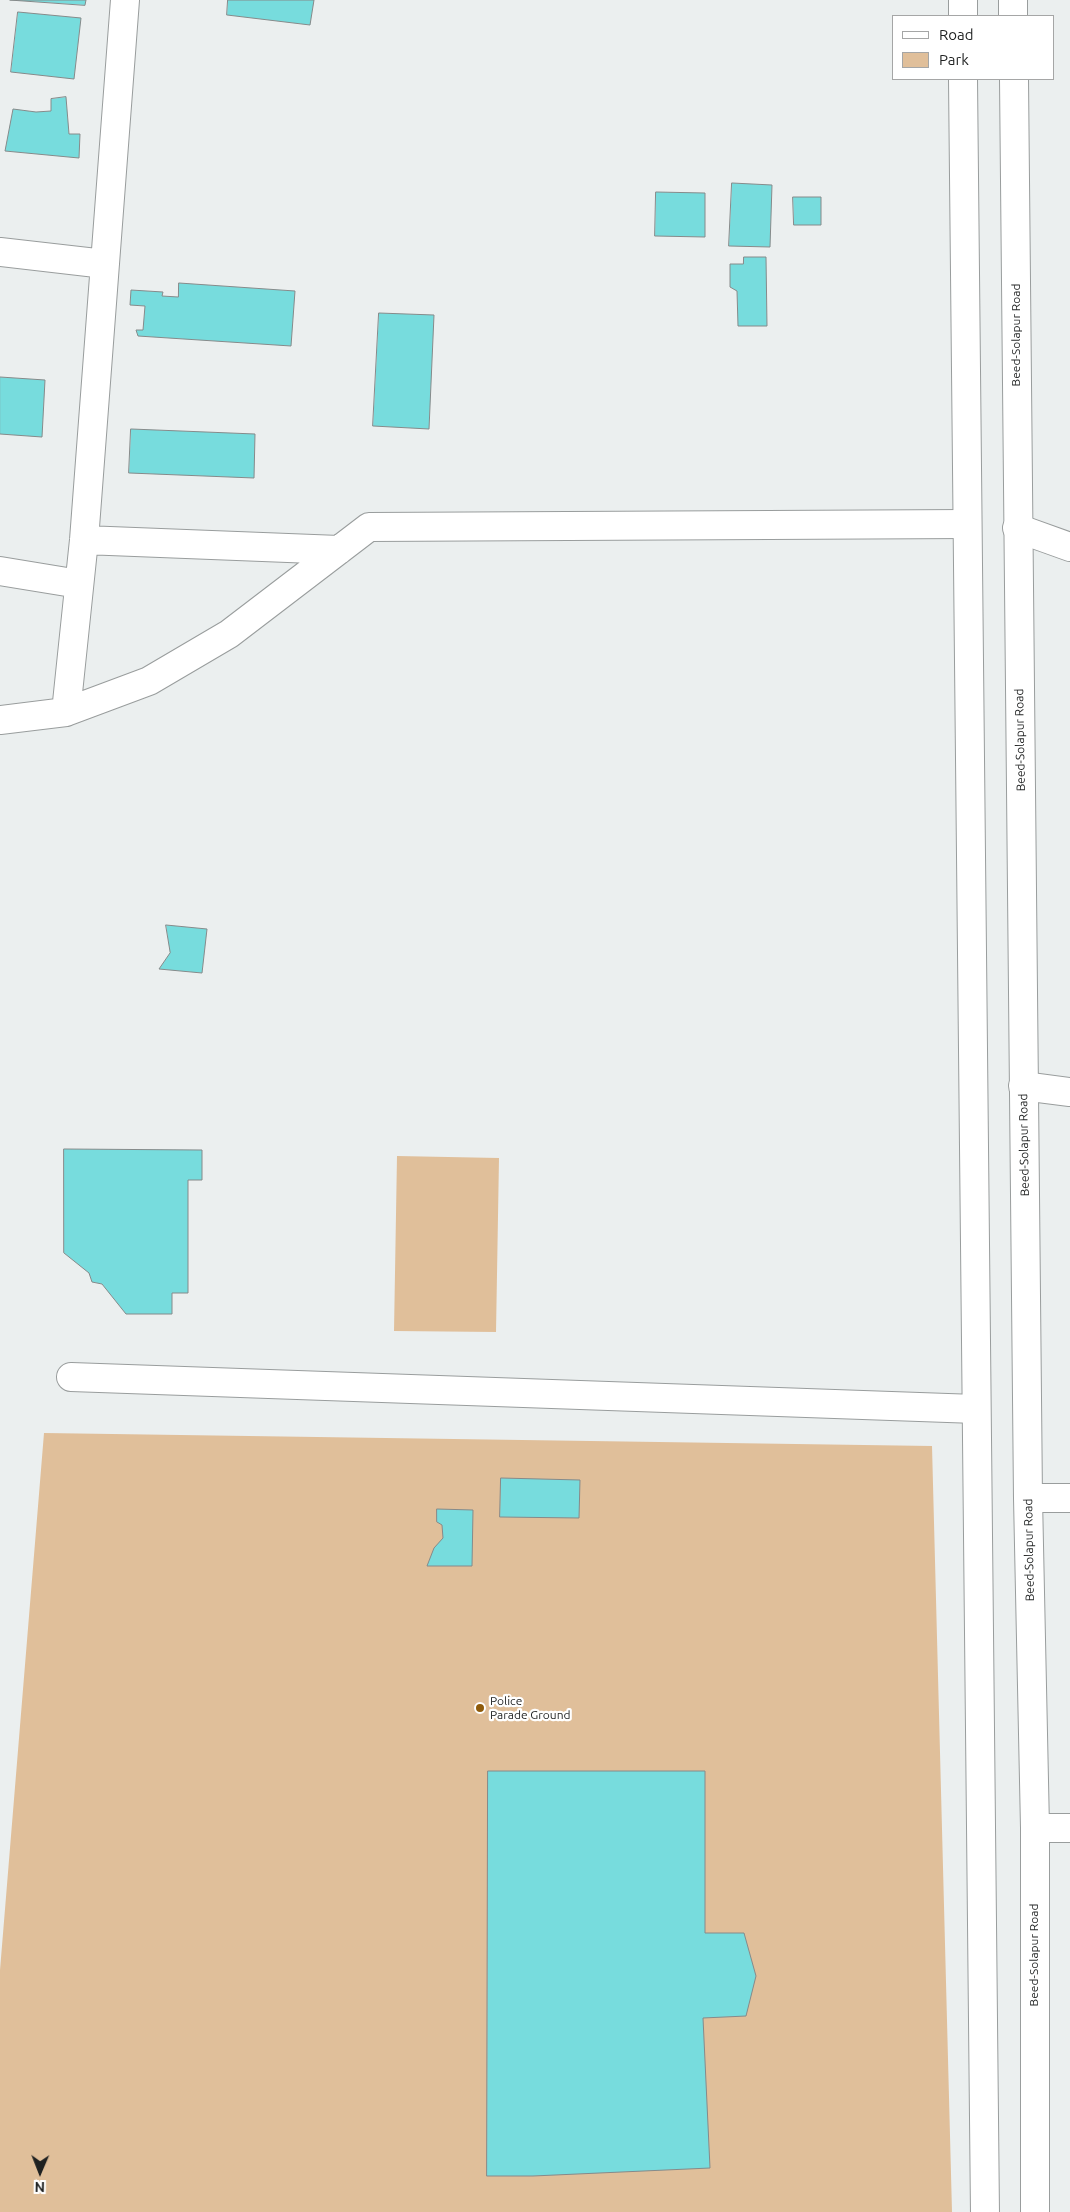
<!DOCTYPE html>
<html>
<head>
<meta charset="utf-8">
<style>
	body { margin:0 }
	#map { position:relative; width:1070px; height:2212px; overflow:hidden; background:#ebefef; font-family:Ubuntu,sans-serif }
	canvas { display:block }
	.legend { position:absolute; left:892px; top:15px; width:162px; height:65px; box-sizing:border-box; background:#fff; border:1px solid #a5a6a6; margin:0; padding:6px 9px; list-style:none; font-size:15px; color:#1f2121 }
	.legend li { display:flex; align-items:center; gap:10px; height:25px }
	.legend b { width:25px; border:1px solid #a5a6a6 }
	.north { position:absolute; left:15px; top:2147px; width:50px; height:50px; -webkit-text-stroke:4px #fff; paint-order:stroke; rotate:181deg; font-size:14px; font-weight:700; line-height:20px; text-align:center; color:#1f2121 }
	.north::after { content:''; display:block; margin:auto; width:18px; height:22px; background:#1f2121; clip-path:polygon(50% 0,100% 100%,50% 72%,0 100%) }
</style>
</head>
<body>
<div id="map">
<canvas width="1070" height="2212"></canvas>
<ul class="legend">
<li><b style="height:6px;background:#fff"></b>Road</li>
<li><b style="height:14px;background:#e0bf9a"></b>Park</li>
</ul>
<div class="north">N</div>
</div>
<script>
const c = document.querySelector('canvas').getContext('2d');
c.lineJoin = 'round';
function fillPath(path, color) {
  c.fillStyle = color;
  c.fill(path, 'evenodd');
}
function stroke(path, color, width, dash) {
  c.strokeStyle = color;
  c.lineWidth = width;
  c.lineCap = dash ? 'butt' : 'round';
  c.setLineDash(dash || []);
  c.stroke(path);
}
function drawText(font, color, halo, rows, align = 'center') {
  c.font = font + ' Ubuntu,sans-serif';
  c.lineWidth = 4.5;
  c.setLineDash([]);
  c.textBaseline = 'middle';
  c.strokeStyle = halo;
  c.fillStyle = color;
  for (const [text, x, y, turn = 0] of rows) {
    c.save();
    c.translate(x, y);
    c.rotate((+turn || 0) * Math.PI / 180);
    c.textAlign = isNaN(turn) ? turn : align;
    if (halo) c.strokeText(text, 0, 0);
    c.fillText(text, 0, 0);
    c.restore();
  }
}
fillPath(new Path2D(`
	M397,1156L499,1158L496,1332L394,1331Z
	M44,1433L932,1446L952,2212H0V1970Z`), '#e0bf9a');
const building = new Path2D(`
	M10,0H86L85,5Z
	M228,0H314L310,25L227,15Z
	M18,12L81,18L74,79L11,72Z
	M66,97L69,134H80L79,158L5,151L13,109L36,112L51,111V99Z
	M732,183L772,185L770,247L729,246Z
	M656,192L705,193V237L655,236Z
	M793,197H821V225H794Z
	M744,257H766L767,326H738L737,291L730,287V264H743Z
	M179,283L295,291L291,346L138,336L136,330H143L145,306L130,305L131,290L163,292L162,296L178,297Z
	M379,313L434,315L429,429L373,426Z
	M0,377L45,380L42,437L0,434Z
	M131,429L255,434L254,478L129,473Z
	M166,925L207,929L202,973L159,969L170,953Z
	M64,1149L202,1150V1180H188V1293H172V1314H126L102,1284L92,1282L89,1273L64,1253Z
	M501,1478L580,1480L579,1518L500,1517Z
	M437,1509L473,1510L472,1566H427L434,1548L443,1538L442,1525L437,1522Z
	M488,1771H705V1933H744L756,1976L746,2016L703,2018L710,2168L533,2176H487Z`);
fillPath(building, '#77dcdd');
stroke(building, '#868a8a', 1);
const street = new Path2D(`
	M0,252L105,264
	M1017,528L1070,547
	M84,540L339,550
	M0,571L79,584
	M66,712L84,540L125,0
	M0,720L66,712L149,681L229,634L369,527L967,524
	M1023,1086L1070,1092
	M71,1377L976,1409
	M1035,1828H1070`);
const secondary = new Path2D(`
	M963,0V16
	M1013,0V16
	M963,79L985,2212
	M1014,79L1028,1498L1035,1828V2212
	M1028,1498H1070`);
stroke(street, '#999d9d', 30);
stroke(secondary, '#999d9d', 30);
stroke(street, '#fff', 28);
stroke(secondary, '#fff', 28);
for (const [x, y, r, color] of [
	[480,1708,5,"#8f5b0b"]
]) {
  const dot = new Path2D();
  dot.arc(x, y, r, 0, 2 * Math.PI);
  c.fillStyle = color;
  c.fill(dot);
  stroke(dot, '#fff', 2);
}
drawText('12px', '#1f2121', '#fff', [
	["Beed-Solapur Road",1016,335,-90],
	["Beed-Solapur Road",1020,740,-91],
	["Beed-Solapur Road",1024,1145,-91],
	["Beed-Solapur Road",1029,1550,-91],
	["Beed-Solapur Road",1034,1955,-90]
]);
drawText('12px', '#1f2121', '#fff', [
	["Police",490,1701],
	["Parade Ground",490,1715]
], 'left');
</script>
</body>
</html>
